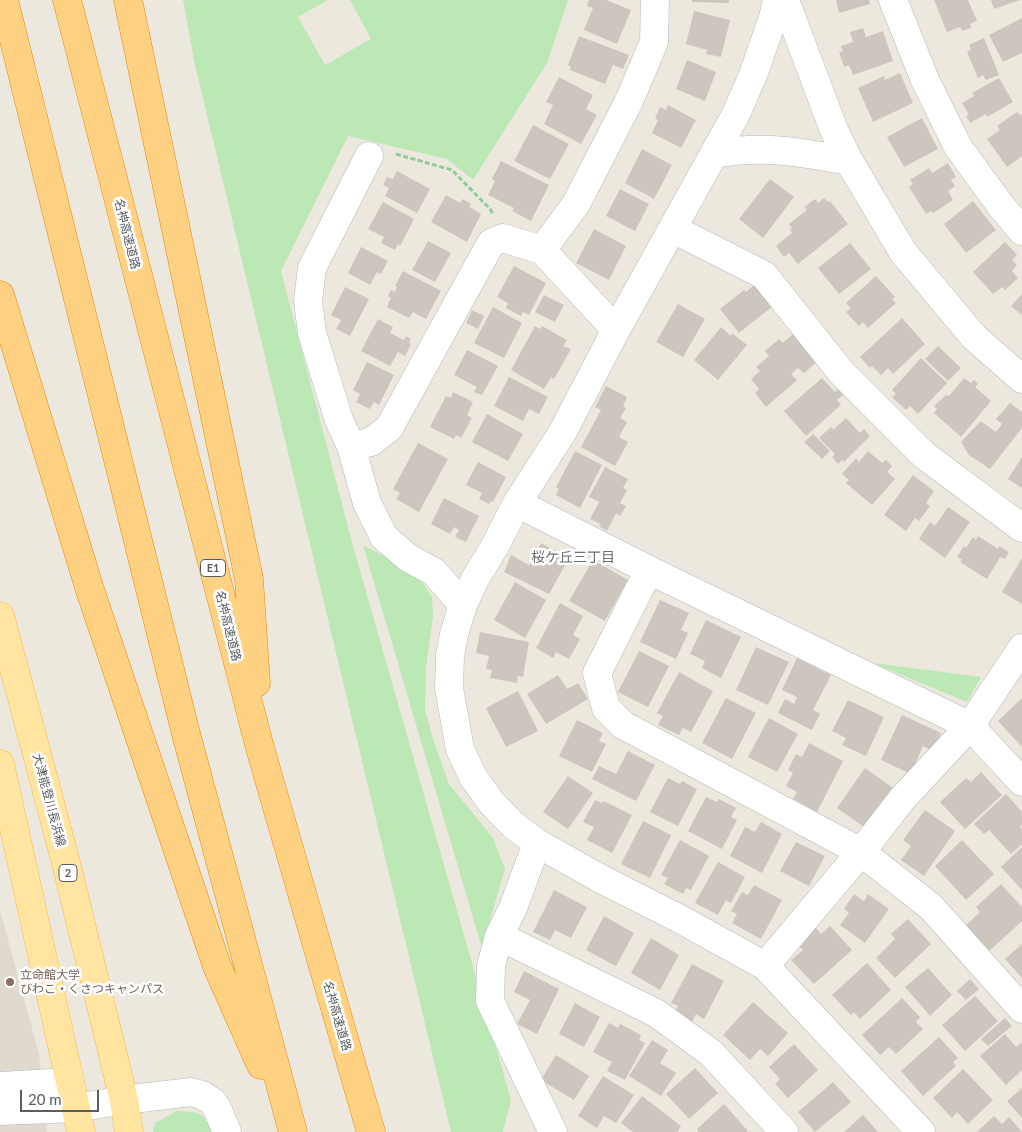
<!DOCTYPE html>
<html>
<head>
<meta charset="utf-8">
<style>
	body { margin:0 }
	#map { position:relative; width:1022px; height:1132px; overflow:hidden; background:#ede8dd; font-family:Lato,sans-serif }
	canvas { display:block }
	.scale { position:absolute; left:20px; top:1090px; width:79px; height:22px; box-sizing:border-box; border:2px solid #575d61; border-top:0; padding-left:6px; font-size:15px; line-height:18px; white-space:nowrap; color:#575d61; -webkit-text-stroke:4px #fff; paint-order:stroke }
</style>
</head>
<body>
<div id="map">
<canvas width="1022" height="1132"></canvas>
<div class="scale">20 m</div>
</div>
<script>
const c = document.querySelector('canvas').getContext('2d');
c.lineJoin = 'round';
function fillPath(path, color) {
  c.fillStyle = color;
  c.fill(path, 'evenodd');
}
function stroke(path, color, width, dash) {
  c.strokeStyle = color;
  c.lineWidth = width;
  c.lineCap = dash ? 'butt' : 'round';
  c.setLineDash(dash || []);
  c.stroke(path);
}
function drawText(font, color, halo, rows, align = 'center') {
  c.font = font + ' Lato,"Noto Sans JP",sans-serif';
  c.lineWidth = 5;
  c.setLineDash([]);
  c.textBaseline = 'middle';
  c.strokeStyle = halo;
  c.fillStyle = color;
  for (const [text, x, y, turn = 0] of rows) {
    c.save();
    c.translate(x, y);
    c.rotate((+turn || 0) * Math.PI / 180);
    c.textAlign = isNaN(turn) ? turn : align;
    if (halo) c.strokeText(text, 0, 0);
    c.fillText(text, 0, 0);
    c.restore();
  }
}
fillPath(new Path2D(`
	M0,910L39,1054L47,1132H0Z`), '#dfd9ce');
fillPath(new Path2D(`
	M183,0H328L298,17L325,65L371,39L350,0H568L547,63L473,180L447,159L348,136L281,271L353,546L511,1100L503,1132H451L195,65Z
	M363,545L417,574L432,597L433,616L426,668L425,709L433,739L449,784L493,838L505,869L482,948Z
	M873,663L981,677L967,702Z
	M177,1111C199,1112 203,1111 212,1132H153L155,1123Z`), '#bce8b6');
fillPath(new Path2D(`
	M589,0H606L631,10L617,44L584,30L593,8L587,6Z
	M692,0H729V3L692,2Z
	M836,0H869L870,4L839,13Z
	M934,0H968L977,21L970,24L971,28L962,31L960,27L947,32Z
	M991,0H1020L994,9Z
	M694,11L730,20L721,57L706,54L707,50L686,44Z
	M1022,18V53L1003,62L989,35Z
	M863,28L866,37L883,31L893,61L853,75L849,65L844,67L839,52L843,51L841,46L853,42L850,32Z
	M579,36L629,55L623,69L613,65L605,84L570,70L571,67L568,65Z
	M984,38L999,75L986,80L983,75L978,78L967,52L971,50L969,45Z
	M687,60L716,72L705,101L676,89Z
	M900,73L913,103L873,122L858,88L884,76L885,80Z
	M559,77L593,95L586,109L597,115L581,144L544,124L553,105L546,102Z
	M999,78L1013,102L987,117L986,114L970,123L966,116L969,115L962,103L974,96L972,93Z
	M668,105L696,120L681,148L652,133L658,120L655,118L660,107L666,110Z
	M1017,112L1020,115L1022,114V156L1007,167L987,139L1000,130L997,126Z
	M922,118L938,149L904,167L887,137Z
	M533,125L569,144L550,179L514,161Z
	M642,149L672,165L654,199L625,183Z
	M501,161L549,185L531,221L512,211L514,208L488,195L495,181L492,179Z
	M948,163L956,177L951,180L955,186L948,191L953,200L933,213L931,211L926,214L909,187L913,184L910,180L929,168L932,173Z
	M397,171L430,189L417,213L385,196L389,188L383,185L387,177L393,179Z
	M770,179L794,197L763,238L739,219Z
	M620,189L649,204L635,231L606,216Z
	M446,195L460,203L463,199L471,204L469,207L481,214L467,242L431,222Z
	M824,198L828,202L830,201L848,224L798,264L789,253L784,257L776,246L792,233L790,230L792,228L789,224L807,210L804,207L815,199L818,203Z
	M973,201L996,230L966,253L944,224Z
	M383,202L414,219L400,246L398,244L395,250L381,243L384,237L368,229Z
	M594,229L626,246L609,280L576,263Z
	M428,241L451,253L435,282L412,270Z
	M1005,242L1017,255L1012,260L1017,265L1012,271L1018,278L1005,290L1002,287L993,294L973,272Z
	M850,243L871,269L839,294L818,268Z
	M361,247L388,261L381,274L377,272L370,285L348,273Z
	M514,266L546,283L529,315L523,312L521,316L506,308L508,303L497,297Z
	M403,271L441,291L426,319L413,312L409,318L387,307L391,298L388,296L391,290L395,292L397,287L395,286Z
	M876,276L895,297L892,299L896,303L868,328L863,322L859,326L846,312L851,308L846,303Z
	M755,284L773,306L739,333L720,309L744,290L746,292Z
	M345,287L369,299L350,336L336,329L341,320L331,315Z
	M1022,294V315L1011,306Z
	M544,295L564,305L555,322L535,312Z
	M678,304L705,319L683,357L656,342Z
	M493,307L522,323L504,358L474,343Z
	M472,310L484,316L478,329L466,323Z
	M902,318L925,344L893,374L888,368L881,375L872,366L870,368L860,357Z
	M378,319L393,327L390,333L404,340L406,336L411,339L409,343L411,344L405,356L398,352L390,366L361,351Z
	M535,326L540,329L542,326L567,340L563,346L571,349L554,379L551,377L544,389L511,370Z
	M721,327L731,336L732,333L747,345L718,380L694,360Z
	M794,333L818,361L804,373L798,368L791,374L797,380L766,407L755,393L759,389L751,379L760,371L756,367L769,356L765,351L779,339L783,343Z
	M938,346L961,368L948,381L925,359Z
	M467,350L498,366L482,395L474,392L477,387L454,375Z
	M921,358L947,383L918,414L910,406L906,410L892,397L896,394L892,390Z
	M367,362L394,375L379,405L374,402L370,409L356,402L360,394L353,390Z
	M509,377L548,397L539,414L529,409L523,421L494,406Z
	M822,378L835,392L838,389L843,395L837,400L841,405L806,436L784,411Z
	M964,378L971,383L974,380L978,384L975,387L991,401L961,437L934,413L937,409L934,406L946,395L949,396Z
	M606,386L627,397L623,406L626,408L620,418L627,422L619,437L628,442L615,466L581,447L601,410L595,407Z
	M453,392L473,402L467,415L472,418L461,438L456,435L454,439L430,427L446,396L451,398Z
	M1010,403L1022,412V428L990,469L969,455L961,442L981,421L996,432L1002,424L996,419Z
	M487,414L523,434L508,461L472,442Z
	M846,418L860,433L864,429L870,436L844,462L842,460L838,464L832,457L835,454L819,438L831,427L833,430Z
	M813,434L830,451L822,459L804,442Z
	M418,443L448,459L419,512L396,499L400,493L393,489Z
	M575,451L602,465L580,508L556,495L559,489L556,487Z
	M868,451L882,463L886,460L892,466L887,472L895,479L872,505L846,483L849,480L842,474L856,458L859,462Z
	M1022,457V488L1008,479Z
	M478,462L506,477L493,502L491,501L489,504L479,499L482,493L466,485Z
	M605,467L628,479L623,488L627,490L620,503L626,506L620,516L616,513L607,531L599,526L601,524L590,519L599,502L589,497Z
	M913,475L934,491L926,503L930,506L919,521L915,518L906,531L884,515Z
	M444,498L479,516L466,542L455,537L459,530L454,527L450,534L431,524Z
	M948,507L970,522L945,558L919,539L930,522L935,526Z
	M978,536L998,549L999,546L1009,552L1005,559L1000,557L987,579L960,562L962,559L957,557L964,546L966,548L973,537L976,540Z
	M541,543L569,558L549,594L504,572L511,555L529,565Z
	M1022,558V604L1002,592Z
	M593,560L628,580L605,621L569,601Z
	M515,582L546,600L525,638L494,620Z
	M660,600L689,613L681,630L688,633L676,659L640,642Z
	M560,603L583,616L573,635L580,639L569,659L556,652L553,658L536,648Z
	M706,620L741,637L721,678L702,668L705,661L690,654Z
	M480,632L529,642L523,677L518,676L517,683L490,678L492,670L486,669L489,656L476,653Z
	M756,647L789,662L768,705L736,690Z
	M639,651L669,666L648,707L618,692Z
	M797,658L831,675L813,710L820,714L812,730L778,713L785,699L794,704L797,697L782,690Z
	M679,672L713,691L691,732L683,728L679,735L658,725L663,716L657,713Z
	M558,675L567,689L578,683L588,699L546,724L527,694Z
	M518,691L538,731L506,747L486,708Z
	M726,698L756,713L732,759L702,743Z
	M1022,698V747L998,721Z
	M848,700L884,717L866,756L842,745L846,738L832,731Z
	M902,715L941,733L933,751L923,746L911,774L881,760Z
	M769,718L798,734L777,772L748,757Z
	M577,720L603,733L599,741L606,744L592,772L559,756Z
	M809,743L843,761L817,812L793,799L797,792L786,786L793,773L788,770L796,754L802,757Z
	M628,751L655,765L636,801L592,779L599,766L616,774Z
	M865,768L893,788L864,827L837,808Z
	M981,772L1002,795L965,829L940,802L966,778L971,782Z
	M568,776L593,793L568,829L543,812Z
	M668,778L680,784L682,781L697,789L678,826L650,812Z
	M1006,794L1022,812V825L1020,827L1022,829V844L1011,854L989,830L984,834L974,824Z
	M706,797L717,802L719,799L736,808L731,817L737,820L722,849L688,831Z
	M595,800L602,803L604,801L632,815L612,853L587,840L594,827L583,822Z
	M925,810L955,831L924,876L901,860L911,846L903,840Z
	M643,821L671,835L650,878L621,864Z
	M761,822L782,834L762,873L730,856L745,827L755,832Z
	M680,840L709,856L691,890L686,888L683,894L664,884L668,878L661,875Z
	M962,840L994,874L966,900L935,866Z
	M796,842L825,856L809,886L780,871Z
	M1022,847V890L1001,867Z
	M718,862L745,877L731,903L726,900L718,915L695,903Z
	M1001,884L1022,907V921L987,953L964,927L980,912L976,907Z
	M754,885L782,900L761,939L732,923L737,914L731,911L742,892L748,895Z
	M554,890L587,907L571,938L555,930L550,940L533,932Z
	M854,894L864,901L868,894L889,909L865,943L840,925L849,913L844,909Z
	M604,916L634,933L616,966L586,950Z
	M908,919L931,944L895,978L876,958L895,939L891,934Z
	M830,926L852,950L814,984L791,960L803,950L798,945L816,928L821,934Z
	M651,938L679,955L660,990L631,973Z
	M1022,944V978L1005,959Z
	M867,963L891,990L860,1019L854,1012L851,1015L832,995Z
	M692,964L724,981L704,1019L696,1014L692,1022L675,1012L678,1006L671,1003Z
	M928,968L952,995L930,1016L905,987Z
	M524,971L559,989L537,1034L517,1024L530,1000L514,992Z
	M970,979L979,989L966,1000L957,991Z
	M975,996L998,1021L965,1051L942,1025Z
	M902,998L920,1017L916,1022L923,1029L896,1054L889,1047L880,1055L862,1035Z
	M753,1002L788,1033L768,1056L760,1049L750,1060L723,1035Z
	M575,1003L600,1017L584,1047L559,1034Z
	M1005,1018L1012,1026L988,1046L981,1039Z
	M609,1023L618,1028L620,1024L641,1035L639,1040L645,1043L625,1080L607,1071L612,1062L593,1052Z
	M1005,1034L1016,1047L1022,1042V1070L1006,1085L980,1056Z
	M939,1037L958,1058L953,1062L956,1066L923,1096L901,1071Z
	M652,1040L668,1050L660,1063L676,1073L661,1096L629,1076Z
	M794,1044L818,1070L788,1098L775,1084L780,1079L769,1067Z
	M556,1055L589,1076L574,1100L541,1080Z
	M695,1068L718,1093L689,1119L666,1094Z
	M963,1069L993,1100L968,1124L957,1112L952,1118L933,1098Z
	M603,1076L634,1095L616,1123L604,1116L597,1128L578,1116Z
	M833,1082L851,1102L815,1132L798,1112Z
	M1022,1088V1118L1007,1101Z
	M642,1096L681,1126L677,1132H633L621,1123Z
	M724,1104L748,1131L746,1132H699L697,1129Z
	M863,1115L878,1132H844Z
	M994,1116L1002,1124L1009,1117L1022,1132H977Z`), '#ccc6bf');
const minor = new Path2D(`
	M777,0L773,18L753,75L736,114L616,330L562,433L517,503L495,546L475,579L463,605L454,634L450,656L449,688L460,749L473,777L491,802L513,825L537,843L603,880L680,919L765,966L921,1132
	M785,0L834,130L849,161L903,252L974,337L1022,379
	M893,0L925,80L958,147L1001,206L1022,231
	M714,154C764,145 801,152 849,161
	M369,156L312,268L308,301L312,333L339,420L351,446L367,503L384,537L407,557L434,572L463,605
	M673,229L764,275L841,372L924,455L1022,528
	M542,250L576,204L629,101L654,42L655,0
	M351,446L371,442L389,428L491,243L503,238L542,250L616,330
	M517,503L649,570L597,673L606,708L623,725L861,852L931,907L1022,1009
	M649,570L970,726L1022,782
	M537,843L513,908L499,936L491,966L490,1001L553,1132
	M499,936L656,1013L711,1053L784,1132
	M765,966L861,852L902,799L970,726L1022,648
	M0,1086L70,1082
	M0,1111L76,1108L124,1100L191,1092L202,1095L213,1102L217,1108L227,1132`);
const major = new Path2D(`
	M0,616L65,859L124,1100L129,1132
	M0,764L81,1132`);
const highway = new Path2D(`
	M4,0L185,730L293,1132
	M67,0L260,748L371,1132
	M128,0L249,579L256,683
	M0,295L90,590L217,966L261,1065`);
stroke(minor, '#b4b8bd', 29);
stroke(major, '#ffb544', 29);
stroke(highway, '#ea8600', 29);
stroke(new Path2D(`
	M396,154L452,170L490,209L493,214`), '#90cc9a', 3, [5, 2.5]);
stroke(minor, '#fff', 28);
stroke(major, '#ffe5a0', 28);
stroke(highway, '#ffd182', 28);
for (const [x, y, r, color] of [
	[10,982,5,"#8d6e63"]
]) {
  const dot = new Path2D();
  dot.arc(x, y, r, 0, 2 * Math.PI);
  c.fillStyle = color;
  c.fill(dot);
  stroke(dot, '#fff', 2);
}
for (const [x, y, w] of [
	[213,568,25],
	[68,873,18]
]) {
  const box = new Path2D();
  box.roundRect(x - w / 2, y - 8.5, w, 17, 4);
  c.fillStyle = '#fff';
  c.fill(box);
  stroke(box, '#575d61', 1);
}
drawText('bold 11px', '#575d61', null, [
	["E1",213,568],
	["2",68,873]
]);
drawText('12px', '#575d61', '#fff', [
	["名神高速道路",127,234,76],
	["名神高速道路",228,626,76],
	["大津能登川長浜線",49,800,75],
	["名神高速道路",337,1016,74]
]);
drawText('12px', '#785e54', '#fff', [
	["立命館大学",20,975],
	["びわこ・くさつキャンパス",20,989]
], 'left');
drawText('14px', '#686f73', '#fff', [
	["桜ケ丘三丁目",573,557]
]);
</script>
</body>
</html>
